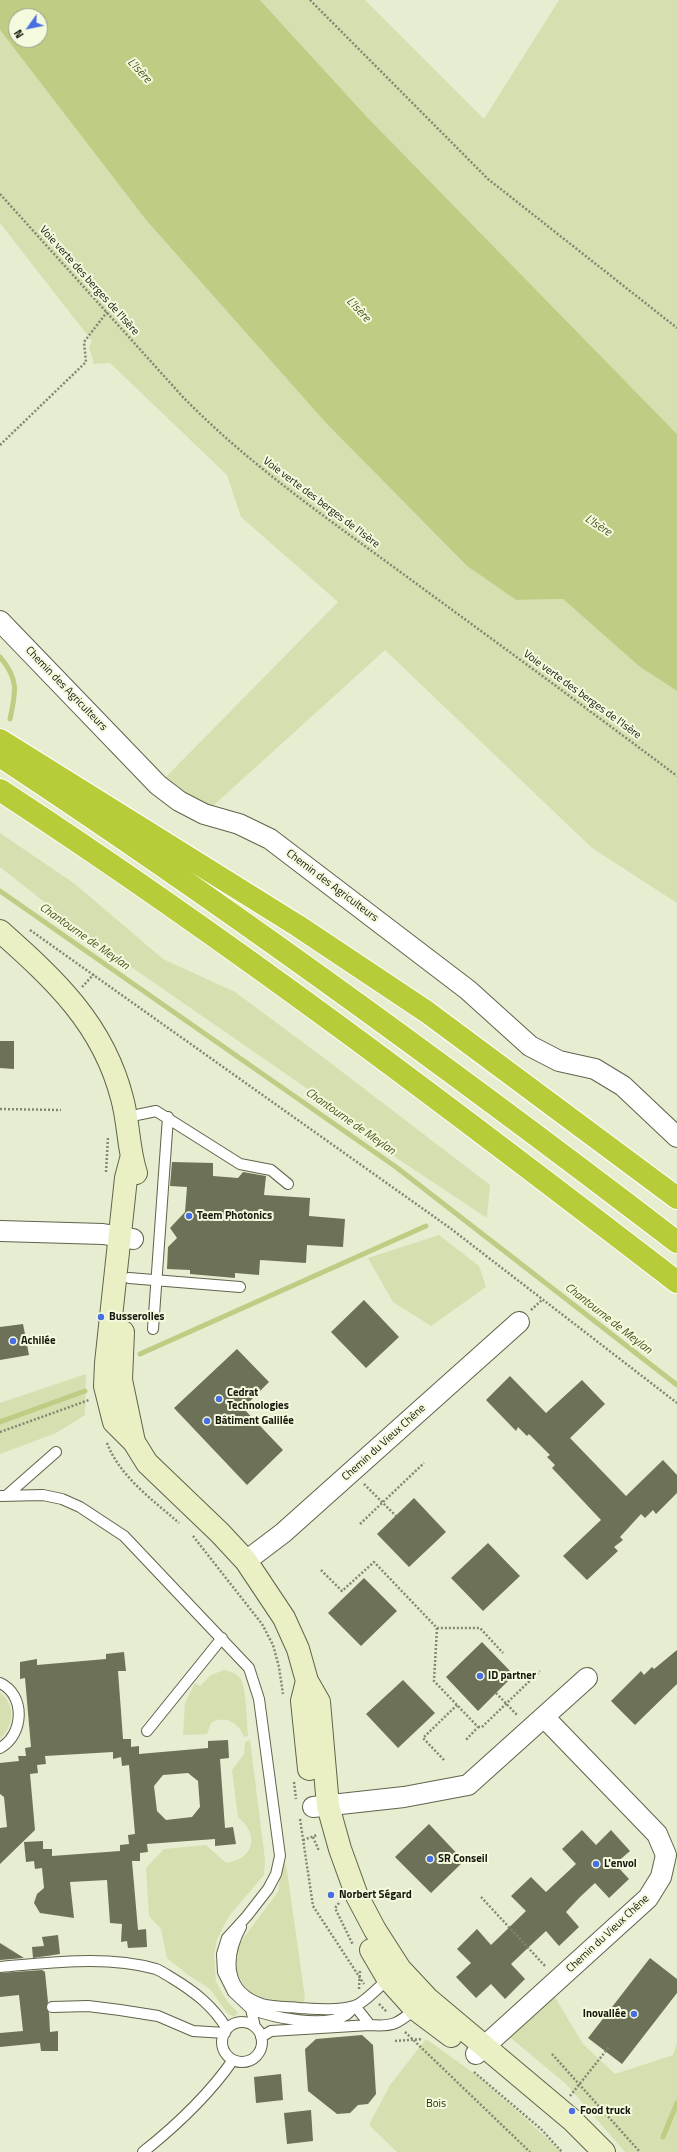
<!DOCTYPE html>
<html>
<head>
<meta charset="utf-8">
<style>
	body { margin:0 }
	#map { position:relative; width:677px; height:2152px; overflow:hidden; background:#e7edd0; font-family:"Titillium Web",sans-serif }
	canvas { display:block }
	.north { position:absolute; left:8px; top:8px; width:40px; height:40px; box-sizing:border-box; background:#f4fadd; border:1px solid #9b9f8a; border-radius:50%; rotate:237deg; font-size:11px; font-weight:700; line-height:16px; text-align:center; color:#15170d }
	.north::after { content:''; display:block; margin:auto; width:14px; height:18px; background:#486ee1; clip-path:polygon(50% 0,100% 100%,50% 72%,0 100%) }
</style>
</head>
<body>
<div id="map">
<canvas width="677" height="2152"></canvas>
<div class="north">N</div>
</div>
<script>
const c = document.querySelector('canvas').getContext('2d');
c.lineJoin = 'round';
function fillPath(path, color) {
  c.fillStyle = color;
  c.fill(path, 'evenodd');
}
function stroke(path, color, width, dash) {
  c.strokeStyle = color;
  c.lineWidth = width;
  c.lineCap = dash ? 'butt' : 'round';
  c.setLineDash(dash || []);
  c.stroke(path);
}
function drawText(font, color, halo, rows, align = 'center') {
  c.font = font + ' "Titillium Web",sans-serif';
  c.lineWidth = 4;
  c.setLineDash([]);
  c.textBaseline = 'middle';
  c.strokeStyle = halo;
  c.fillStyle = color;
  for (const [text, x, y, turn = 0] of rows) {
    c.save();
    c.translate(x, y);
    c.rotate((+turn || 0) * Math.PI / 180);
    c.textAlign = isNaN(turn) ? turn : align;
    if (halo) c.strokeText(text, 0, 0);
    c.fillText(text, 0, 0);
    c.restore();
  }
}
fillPath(new Path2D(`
	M260,0H365L484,119L559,0H677V434L367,117Z
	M0,30L146,220L326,423L467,566L516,600L563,599L640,667L677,691V903L592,848L385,650L204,814L158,785L338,602L241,517L227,475L110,363L94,364L89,347L92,341L0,223Z
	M0,833L75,884L163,959L235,992L324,1058L490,1185L487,1218L395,1157L302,1085L95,942L0,867Z
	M439,1235L479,1266L486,1287L431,1326L393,1302L368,1258Z
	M86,1374L85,1415L56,1433L0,1454V1403Z
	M224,1670C229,1671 237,1673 241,1679C246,1687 247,1724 248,1736L244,1737C239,1723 225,1714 211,1723L207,1734L183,1735L185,1703L195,1683L200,1686L211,1675Z
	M0,1692C16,1705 14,1726 0,1739Z
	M250,1740L265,1860L264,1875L229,1916L217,1939L214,1955L216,1982L227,2001L238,2013L234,2017L227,2013L210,1989L188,1975L167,1958L161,1929L149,1916L146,1868L164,1849L206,1845L226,1863C254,1859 260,1835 238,1817L232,1770L244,1754L245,1742Z
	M286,1864L305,1998L302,2005L255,1996L247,1990L236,1972L235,1959L239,1944L278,1892L282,1866Z
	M550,1989L583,2044L615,2074L673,2055L677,2043V2152H625L566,2084L505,2033Z
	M426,2039L482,2079L562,2152H397L369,2125L390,2085Z`), '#d5dfb0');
fillPath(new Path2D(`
	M0,0H260L367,117L677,434V691L640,667L563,599L516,600L467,566L326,423L146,220L0,30ZM16,16H40V40H16Z`), '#bfcc84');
stroke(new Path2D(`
	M0,657C19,679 16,692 10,719
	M0,891L396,1167L677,1385
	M140,1354L426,1226
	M0,1422L85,1391
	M663,2137L677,2103`), '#bfcc84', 5);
fillPath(new Path2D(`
	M0,1041H14V1069L0,1068Z
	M172,1162L213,1163V1176L238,1178L243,1172L266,1176L264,1195L310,1198L309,1216L345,1219L343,1247L307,1245L306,1263L260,1260L259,1275L235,1273V1278L190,1274V1270L167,1269L168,1247L177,1238L170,1228L185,1212L187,1187L170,1186Z
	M364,1300L399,1337L366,1368L331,1332Z
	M23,1324L29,1355L0,1360V1327Z
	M237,1349L269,1382L243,1408L283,1450L247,1485L174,1408Z
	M510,1376L546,1413L582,1380L605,1404L570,1438L626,1496L663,1460L677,1475V1493L656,1514L653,1510L645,1518L641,1514L620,1537L623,1540L614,1547L618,1551L587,1580L563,1556L601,1520L552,1468L555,1465L547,1457L550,1455L529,1434L527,1436L518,1427L516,1431L486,1400Z
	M414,1498L446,1532L409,1567L377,1534Z
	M488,1543L520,1576L483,1611L451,1578Z
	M364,1578L397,1611L361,1646L328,1613Z
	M482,1642L514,1675L478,1711L446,1677Z
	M677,1650V1684L635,1725L611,1701L641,1671L644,1675L652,1667L654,1669Z
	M124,1652L126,1671H118L123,1739H131V1747L139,1746V1754L208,1748V1741L228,1740L229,1758L220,1759L225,1828L233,1827L236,1844L215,1846V1839L147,1844L148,1852L140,1853V1861H132L138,1930L146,1929L147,1947L128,1948L127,1941L121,1942L122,1924L110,1923L107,1880L70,1882L74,1918L40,1913L34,1903L37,1894L44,1888L42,1868L35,1869L34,1861L26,1862L24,1842L43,1841V1849H52V1856L120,1851V1845L129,1844L128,1835L135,1834L129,1765L122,1766L121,1757L113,1759V1752L45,1756L46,1764L37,1765L38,1773L30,1774L35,1830L0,1864V1828L7,1827L4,1797L0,1794V1763L19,1761L18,1756H26L25,1748L31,1747L25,1678L20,1679V1662L37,1659V1665L106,1659V1654ZM188,1773L198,1781L200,1807L192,1817L166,1820L157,1811L154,1786L163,1775Z
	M403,1680L435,1713L398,1748L366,1714Z
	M429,1824L464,1861L431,1893L395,1857Z
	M582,1830L596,1845L611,1830L630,1851L615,1864L629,1879L609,1898L595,1883L580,1897L566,1912L579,1927L559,1946L546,1931L531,1945L511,1964L525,1979L505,1999L491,1984L476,1998L456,1977L471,1963L457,1949L477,1929L491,1945L526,1911L511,1896L531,1877L546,1892L576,1864L562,1849Z
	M58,1935L60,1954L33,1958L32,1947L44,1946L42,1937Z
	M0,1943L24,1958L0,1960Z
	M650,1958L677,1979V1993L622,2064L588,2038Z
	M42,1970L45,1972L48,2002L46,2008L49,2013L50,2032L58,2031V2051H41L40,2043L0,2047V2033L23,2031L19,1995L0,1997V1973Z
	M362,2035L373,2045L376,2094L368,2104L358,2105L350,2113L337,2114L308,2091L305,2049L316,2039Z
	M281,2074L283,2100L256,2103L254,2077Z
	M311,2110L313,2141L287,2144L284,2113Z`), '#6c7157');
const lane = new Path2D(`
	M127,1117L156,1111L240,1164L271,1170L288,1184
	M129,1278L240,1287
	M153,1329L168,1117
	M0,1496L43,1495L62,1499L80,1507L124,1536L249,1668L259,1699L280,1856L276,1874L268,1889L247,1916L227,1938L222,1954L223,1972L233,1992L251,2009L255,2027
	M6,1496L56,1452
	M0,1683C26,1695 24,1735 0,1748
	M147,1731L222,1638
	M241,1927C225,1957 224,1992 262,2004C273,2007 287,2007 299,2008C316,2009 336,2011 354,2006C363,2004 381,1985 389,1978
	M0,1967C51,1963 106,1955 156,1969C161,1971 167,1975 172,1978C195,1992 213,2006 227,2029
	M52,2007L88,2006L120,2010L158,2016L193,2031L225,2033
	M251,2009C274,2018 323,2028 346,2015C349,2013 352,2009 355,2006L370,2025
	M222 2042a20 20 0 1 1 40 0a20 20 0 1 1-40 0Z
	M261,2037L271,2031L370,2025C395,2027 398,2023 418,2007
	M143,2152C177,2125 208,2096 233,2060`);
const street = new Path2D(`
	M0,621L158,785L179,801L204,814L239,824L270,839L468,990L530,1046L559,1061L595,1069L623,1086L677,1137
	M0,1231L103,1234L133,1239
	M246,1561L283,1533L519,1322
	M313,1807L404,1797L468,1785L587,1678
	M476,2054L648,1898L661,1877L666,1855L657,1834L544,1717`);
const secondary = new Path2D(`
	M0,931C55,980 103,1024 122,1098C129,1123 128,1149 136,1173
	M131,1159L126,1178L106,1363L105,1386L114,1422L134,1442L147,1463L220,1533L246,1561L284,1618L298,1649L307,1681L319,1702L328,1806L340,1849L357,1896L375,1930L400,1969L428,1999L572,2120L604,2152
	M123,1332L121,1380L134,1442
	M307,1681L302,1701L309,1769
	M371,1950L388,1979L415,2009L451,2036`);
const highway = new Path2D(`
	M0,740L298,926L427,1012L677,1198
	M0,756C232,909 456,1073 677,1242
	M0,790C234,943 456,1112 677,1282`);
stroke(lane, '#5f644b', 12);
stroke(street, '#5f644b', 22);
stroke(secondary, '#5f644b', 24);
stroke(highway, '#fff', 24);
stroke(new Path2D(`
	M310,0L488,179L677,328
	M0,194L182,396C247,463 324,516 399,571C492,639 585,707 677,776
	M0,445L86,362L84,342L107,312
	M30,930L450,1228L677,1403
	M82,987L94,974
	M0,1109L61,1110
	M106,1172L108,1137
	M531,1310L542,1300
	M0,1432L89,1400
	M107,1443C120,1477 153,1500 179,1523
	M364,1484L396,1516
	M360,1524L424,1463
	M193,1536L262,1624L273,1645L279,1667L283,1694
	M321,1570L342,1591L374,1562L437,1628H480L503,1653
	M437,1628L434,1681L478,1727L465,1741
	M496,1693L518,1716
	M478,1727H482L540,1671
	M444,1760L423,1738L457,1705
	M294,1782L296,1799
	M300,1819L313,1906L364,1984
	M313,1837L319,1851
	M303,1840L317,1835
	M481,1897L545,1966
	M339,1903L335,1908L353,1945
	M359,1989L360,1970
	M379,2004L387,2012
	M405,2032L530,2152
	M395,2041L423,2039
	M552,2054L640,2152
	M474,2072L541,2129L562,2152`), '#828672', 2.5, [2, 2]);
stroke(lane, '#fff', 10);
stroke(street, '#fff', 20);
stroke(secondary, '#eaf0c4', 22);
stroke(highway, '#b8cc39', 22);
stroke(new Path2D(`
	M570,2096L609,2047`), '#828672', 2.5, [2, 2]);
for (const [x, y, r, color] of [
	[189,1216,4,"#486ee1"],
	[101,1317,4,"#486ee1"],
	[13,1341,4,"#486ee1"],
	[219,1399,4,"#486ee1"],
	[207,1421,4,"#486ee1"],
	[480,1676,4,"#486ee1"],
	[430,1859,4,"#486ee1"],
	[596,1864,4,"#486ee1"],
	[331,1895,4,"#486ee1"],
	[634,2014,4,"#486ee1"],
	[572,2111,4,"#486ee1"]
]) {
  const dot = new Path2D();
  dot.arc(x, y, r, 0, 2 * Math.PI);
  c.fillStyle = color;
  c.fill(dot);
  stroke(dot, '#f4fadd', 1.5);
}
drawText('11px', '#15170d', '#f4fadd', [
	["Voie verte des berges de l'Isère",89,281,48],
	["Voie verte des berges de l'Isère",321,503,37],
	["Chemin des Agriculteurs",66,689,46],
	["Voie verte des berges de l'Isère",582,695,36],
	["Chemin des Agriculteurs",332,886,37],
	["Chemin du Vieux Chêne",384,1443,-42],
	["Chemin du Vieux Chêne",608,1934,-43]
]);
drawText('bold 11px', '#15170d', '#f4fadd', [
	["Teem Photonics",197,1216],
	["Busserolles",109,1317],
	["Achilée",21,1341],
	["Cedrat",227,1393],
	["Technologies",227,1406],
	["Bâtiment Galilée",215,1421],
	["ID partner",488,1676],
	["SR Conseil",438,1859],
	["L'envol",604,1864],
	["Norbert Ségard",339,1895],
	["Inovallée",626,2014,"right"],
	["Food truck",580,2111]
], 'left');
drawText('11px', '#272c0c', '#f4fadd', [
	["Bois",436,2104]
]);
drawText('italic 12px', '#4c541f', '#f4fadd', [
	["L'Isère",139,71,47],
	["L'Isère",358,310,47],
	["L'Isère",598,526,33],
	["Chantourne de Meylan",84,937,35],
	["Chantourne de Meylan",350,1122,35],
	["Chantourne de Meylan",608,1319,38]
]);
</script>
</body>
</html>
